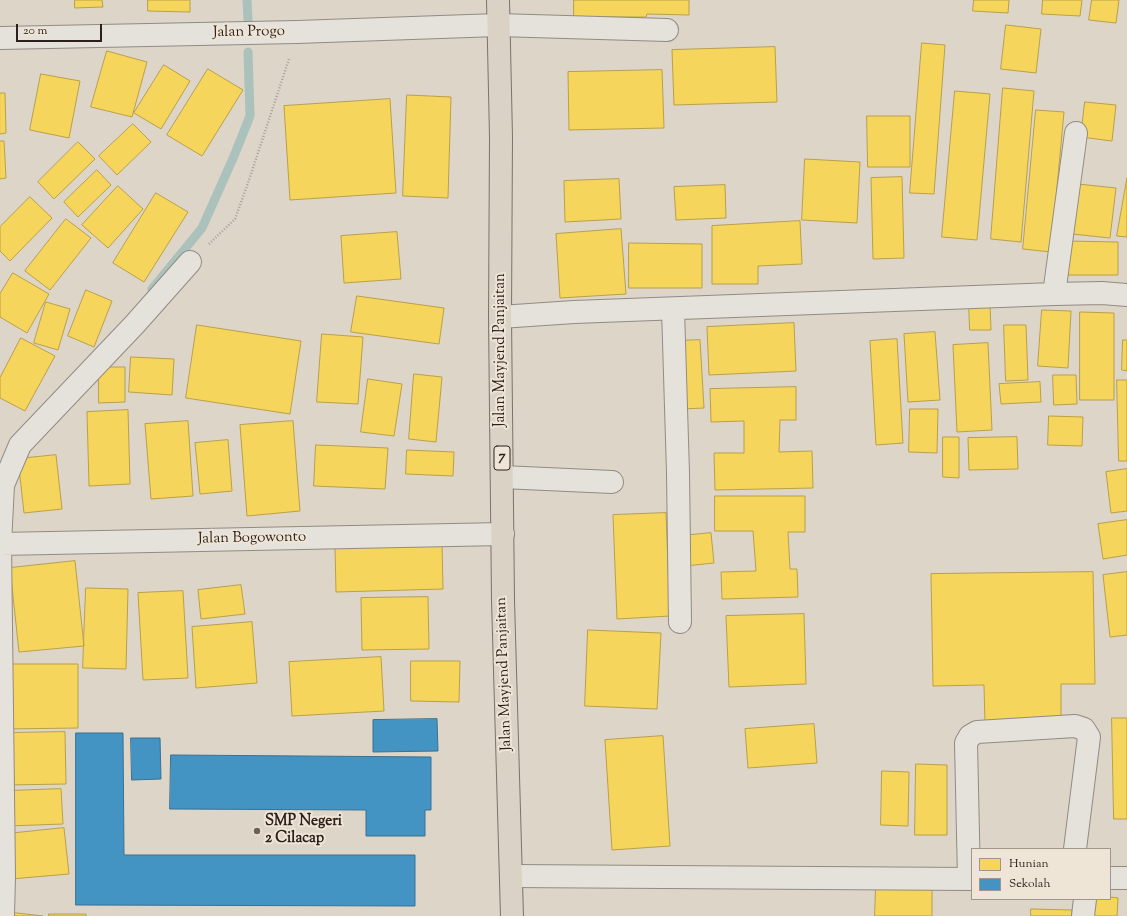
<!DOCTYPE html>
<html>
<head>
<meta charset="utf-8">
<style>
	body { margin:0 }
	#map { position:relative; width:1127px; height:916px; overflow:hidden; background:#ddd5c8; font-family:"Sorts Mill Goudy",serif }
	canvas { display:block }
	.legend { position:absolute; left:971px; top:848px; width:140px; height:52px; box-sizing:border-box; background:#eee5d6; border:1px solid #a1968b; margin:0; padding:5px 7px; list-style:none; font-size:12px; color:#2d201a }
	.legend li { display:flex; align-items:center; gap:8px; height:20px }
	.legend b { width:20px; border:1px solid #a1968b }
	.scale { position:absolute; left:16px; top:24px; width:86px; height:18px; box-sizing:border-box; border:2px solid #2d201a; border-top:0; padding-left:5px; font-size:12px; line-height:14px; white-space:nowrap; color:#2d201a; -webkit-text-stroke:3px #eee5d6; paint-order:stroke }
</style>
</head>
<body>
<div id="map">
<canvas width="1127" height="916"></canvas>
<ul class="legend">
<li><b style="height:11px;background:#f6d55c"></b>Hunian</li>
<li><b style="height:11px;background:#4393c3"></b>Sekolah</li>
</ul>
<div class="scale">20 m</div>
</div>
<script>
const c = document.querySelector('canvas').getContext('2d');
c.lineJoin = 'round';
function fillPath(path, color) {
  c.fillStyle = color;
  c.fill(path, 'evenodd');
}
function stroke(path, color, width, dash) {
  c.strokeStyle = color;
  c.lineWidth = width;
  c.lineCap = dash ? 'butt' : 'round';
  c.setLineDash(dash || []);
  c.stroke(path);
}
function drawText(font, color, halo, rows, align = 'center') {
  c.font = font + ' "Sorts Mill Goudy",serif';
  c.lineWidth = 4;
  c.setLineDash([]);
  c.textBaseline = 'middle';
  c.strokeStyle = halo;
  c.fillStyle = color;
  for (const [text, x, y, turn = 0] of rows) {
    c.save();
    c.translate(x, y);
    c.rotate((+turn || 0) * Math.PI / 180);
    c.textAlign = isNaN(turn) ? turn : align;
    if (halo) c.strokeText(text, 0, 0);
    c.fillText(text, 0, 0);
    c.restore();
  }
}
const homes = new Path2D(`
	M75,0H102L103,7L75,8Z
	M148,0H190V12L148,11Z
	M574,0H689V15L647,14L646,17H574Z
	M974,0H1009L1008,13L973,11Z
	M1043,0H1082L1080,16L1042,14Z
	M1092,0H1119L1116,23L1089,20Z
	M1006,25L1041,29L1036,73L1001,69Z
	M922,43L945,45L934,194L910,193Z
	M775,47L777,102L674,105L672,50Z
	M107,51L147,62L132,117L91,107Z
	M164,65L190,81L161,129L134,113Z
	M208,69L243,90L202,156L167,135Z
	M662,70L664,128L569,130L568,72Z
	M41,74L80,81L69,138L30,130Z
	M1003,88L1034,91L1021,242L991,239Z
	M955,91L990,94L977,240L942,237Z
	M0,93H5L6,133L0,134Z
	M407,95L451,97L448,198L403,196Z
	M390,99L396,193L290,200L284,106Z
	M1085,102L1116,105L1112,141L1081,137Z
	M1036,110L1064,112L1051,252L1023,249Z
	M867,116H910V167H868Z
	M133,124L151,142L117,175L99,156Z
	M0,141H4L6,178L0,179Z
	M78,142L95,159L54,199L38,182Z
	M805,159L860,162L857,223L802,220Z
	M97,170L111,185L78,217L64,202Z
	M902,177L904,258L873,259L871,178Z
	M1127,178V237L1117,236Z
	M619,179L621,219L565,222L564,181Z
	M1078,184L1116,188L1110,238L1072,234Z
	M725,185L726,218L676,220L674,187Z
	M118,186L143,209L108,248L82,225Z
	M156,193L188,212L144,282L113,263Z
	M30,197L52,218L10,261L0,251V227Z
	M66,219L91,238L50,290L25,271Z
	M800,221L802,264L758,266V284H712V226Z
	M621,229L626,294L560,298L556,234Z
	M397,232L401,279L344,283L341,236Z
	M1066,241L1118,242V275H1066Z
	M629,243L702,244V288H629Z
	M13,273L49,294L27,333L0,317V294Z
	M86,290L112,301L94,347L68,336Z
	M357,296L444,308L439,344L351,332Z
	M46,302L70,309L58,350L34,343Z
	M969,304H990L991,330H970Z
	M1042,310L1071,311L1068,368L1038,366Z
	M1080,312L1114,313V400H1080Z
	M794,323L796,371L709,375L707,327Z
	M197,325L301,341L290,414L186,398Z
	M1004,325H1026L1028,380L1006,381Z
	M935,332L940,400L908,402L904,334Z
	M322,334L363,337L358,404L317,402Z
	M21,338L55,356L25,411L0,398V378Z
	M897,339L903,443L876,445L870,341Z
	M700,340L704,408L682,409L678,341Z
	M1123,340H1127V371L1122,370Z
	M988,343L992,430L957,432L953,345Z
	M131,357L174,359L172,395L129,392Z
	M99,367H125V402L99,403Z
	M414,374L442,377L436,442L409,439Z
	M1053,375H1076L1077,404L1054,405Z
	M368,379L402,384L394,436L361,432Z
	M1117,380H1127V461H1119Z
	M1040,382L1041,402L1001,404L999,384Z
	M796,387V420H780L779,452L812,451L813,488L715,490L714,453H744V421L711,422L710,389Z
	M910,409H938L937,453L909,452Z
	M128,410L130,484L89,486L87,412Z
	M1049,416L1083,417L1082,446L1048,445Z
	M188,421L193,496L151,499L145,424Z
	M293,421L300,511L247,516L240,425Z
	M943,437H959V478L943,477Z
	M1017,437L1018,469L969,470L968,438Z
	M228,440L232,491L200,494L195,443Z
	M316,445L388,448L385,489L314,486Z
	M407,450L454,452L453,476L406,474Z
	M56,455L62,509L24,513L18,459Z
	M1127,469V511L1111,513L1106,472Z
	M715,496H805V532H788L790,569H797L798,597L722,599L721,572L756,571L753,531H715Z
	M666,513L670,616L617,619L613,515Z
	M1127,520V555L1103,559L1098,524Z
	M711,533L714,563L685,566L681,536Z
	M442,543L443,589L336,592L335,546Z
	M75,561L84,646L19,652L10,568Z
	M1093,572L1095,684H1061V724L985,725L984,685L933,686L931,574Z
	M1127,572V635L1110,637L1103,575Z
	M241,585L245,614L201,619L198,590Z
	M86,588L128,589L126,669L83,668Z
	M183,591L188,678L143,680L138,593Z
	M428,597L429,649L362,650L361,598Z
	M804,614L806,684L729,687L726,616Z
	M252,622L257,683L196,688L192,627Z
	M588,630L661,633L657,709L585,706Z
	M381,657L384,711L292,716L289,662Z
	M411,661H460L459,702L411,701Z
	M3,664H78V728L5,729Z
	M1112,718H1127V819H1114Z
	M814,724L817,763L748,768L745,729Z
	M65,732L66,784L7,785L6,733Z
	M663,736L670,846L612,850L605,740Z
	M916,764L947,765V835H915Z
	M882,771L909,772L908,826L881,825Z
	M61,789L63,824L8,826L7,791Z
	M64,828L69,874L11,879L6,834Z
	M876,886L932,887V916H875Z
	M1110,897L1118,898L1117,916H1086L1087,899H1110Z
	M1031,909L1072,910V916H1031Z
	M8,912L43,916H7Z
	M49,914H86V916H49Z`);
fillPath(homes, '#f6d55c');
stroke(homes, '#ba9f48', 1);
const schools = new Path2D(`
	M437,719L438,751L373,752V720Z
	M76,733H123L124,855H415V906L76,905Z
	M131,738H160L161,779L132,780Z
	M171,755L431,757V810H425V836H366V810L170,809Z`);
fillPath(schools, '#4393c3');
stroke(schools, '#3c7090', 1);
stroke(new Path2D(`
	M247,0L248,20
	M152,289L202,228L234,156L250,116L248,52`), '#abc1bb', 9);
const minor = new Path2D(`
	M0,38L297,32L498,25L667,30
	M1054,294L1076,133
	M673,309L678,473L680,622
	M500,317L574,312L1054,294L1102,293L1127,295
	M502,477L612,482
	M0,544L503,534
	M511,876L972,879
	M1110,878H1127
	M969,879L966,743L970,736L977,732L1075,726L1084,729L1089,737L1075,849
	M3,916L4,877L0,544L3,485L20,445L135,324L190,262
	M1083,916L1085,899`);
const highway = new Path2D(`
	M498,0L501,137L500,317L503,600L512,916`);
stroke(minor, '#928b83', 24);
stroke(highway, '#79736c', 24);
stroke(new Path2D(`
	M209,244L235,219L248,183L289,59`), '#a49f9a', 2.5, [1, 2]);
stroke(minor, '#e5e1db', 22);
stroke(highway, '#d9d2c5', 22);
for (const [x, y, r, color] of [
	[257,831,4,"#6b5f57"]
]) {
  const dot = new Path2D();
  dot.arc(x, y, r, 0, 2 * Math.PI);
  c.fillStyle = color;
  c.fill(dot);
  stroke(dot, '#eee5d6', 1.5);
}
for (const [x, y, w] of [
	[502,458,16]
]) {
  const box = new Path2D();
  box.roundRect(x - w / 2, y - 12, w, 24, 3);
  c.fillStyle = '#eee5d6';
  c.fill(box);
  stroke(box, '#2d201a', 1);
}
drawText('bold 14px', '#2d201a', null, [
	["7",502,458]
]);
drawText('15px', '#2d201a', '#eee5d6', [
	["Jalan Progo",249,33,-1],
	["Jalan Mayjend Panjaitan",501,350,-90],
	["Jalan Bogowonto",252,539,-1],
	["Jalan Mayjend Panjaitan",505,674,-92]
]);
drawText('bold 15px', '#2d201a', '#eee5d6', [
	["SMP Negeri",265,822],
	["2 Cilacap",265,839]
], 'left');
</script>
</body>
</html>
